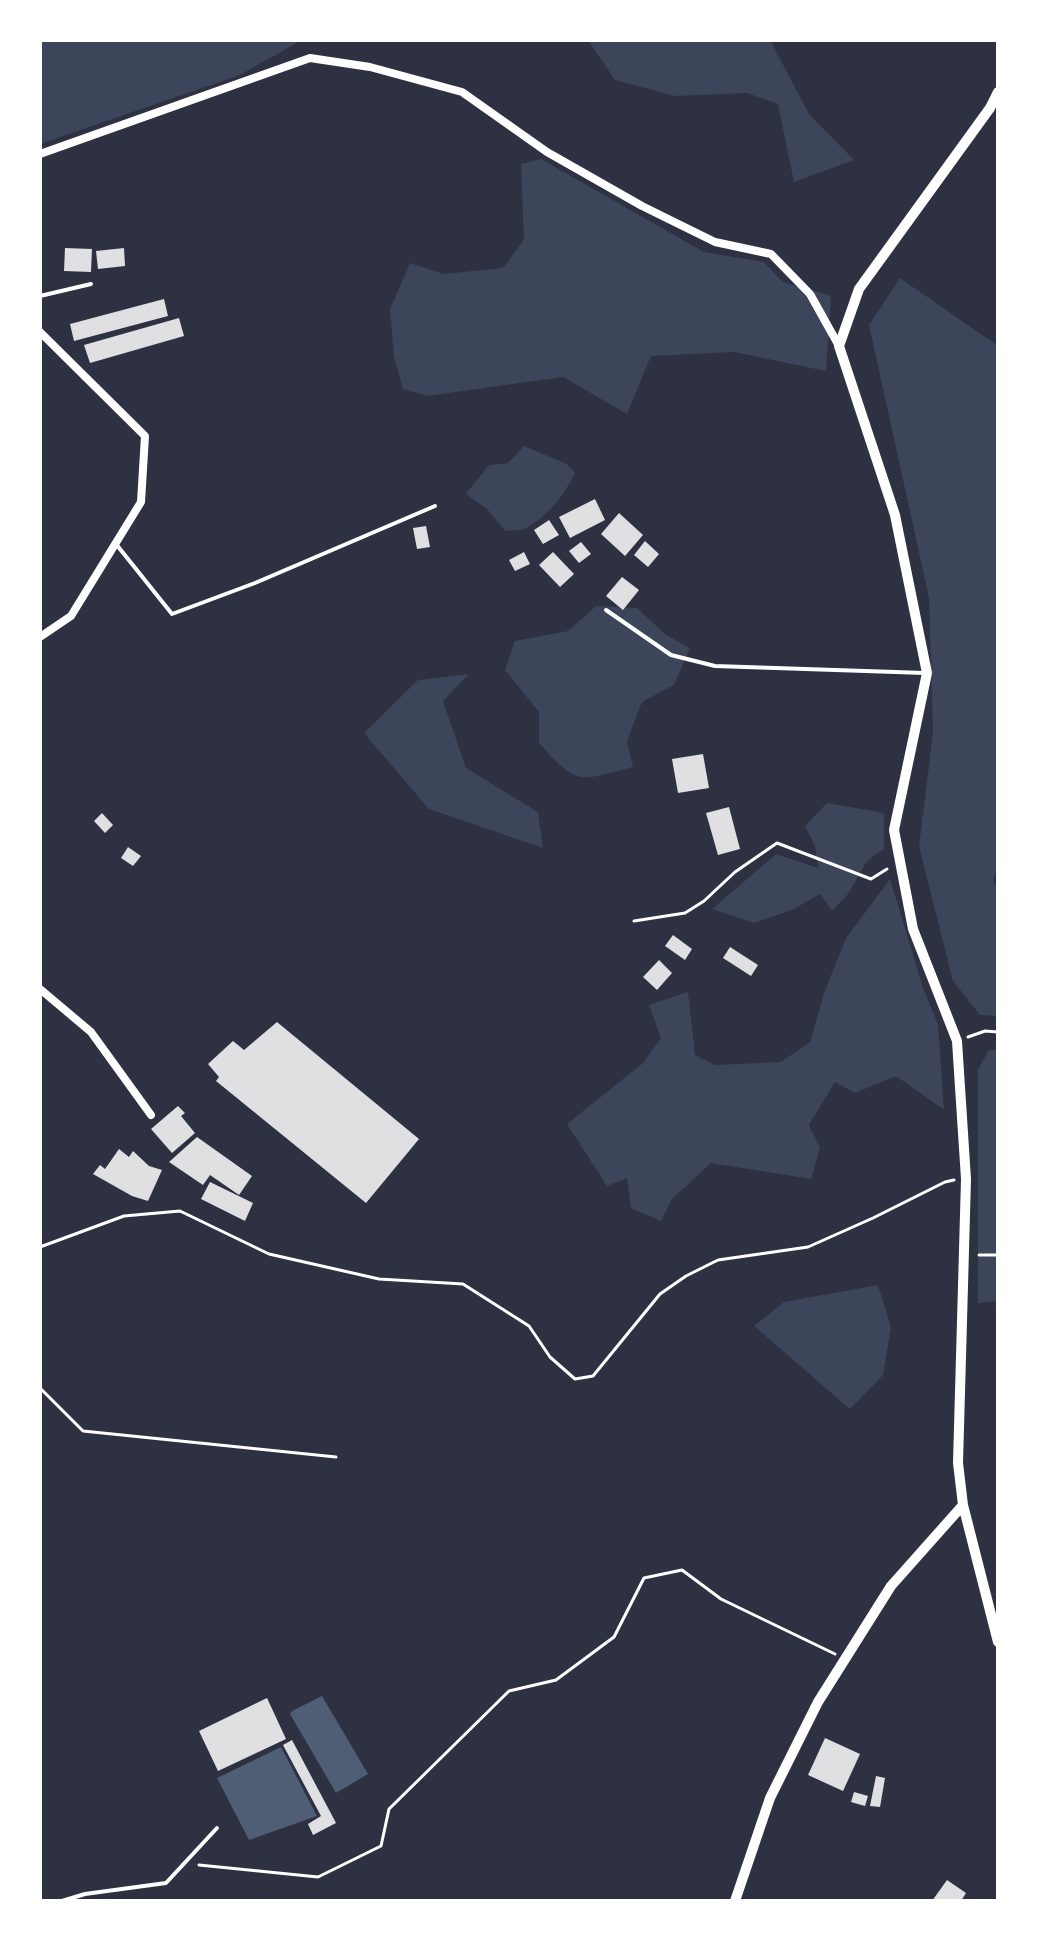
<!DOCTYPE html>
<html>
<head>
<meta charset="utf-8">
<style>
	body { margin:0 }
	#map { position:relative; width:1038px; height:1941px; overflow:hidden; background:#2d3142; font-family:"Open Sans",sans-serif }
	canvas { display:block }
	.frame { position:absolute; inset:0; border:42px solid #fff; pointer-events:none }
</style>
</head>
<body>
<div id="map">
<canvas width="1038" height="1941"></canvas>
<div class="frame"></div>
</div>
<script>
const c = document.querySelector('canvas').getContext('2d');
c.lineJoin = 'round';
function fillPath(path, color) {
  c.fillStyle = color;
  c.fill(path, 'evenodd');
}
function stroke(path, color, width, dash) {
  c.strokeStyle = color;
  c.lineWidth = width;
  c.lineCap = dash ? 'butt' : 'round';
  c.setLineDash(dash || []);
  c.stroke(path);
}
fillPath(new Path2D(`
	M40,40H302L240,75L40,144Z
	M588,40H770L809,114L854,160L794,182L778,104L747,93L675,96L615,80Z
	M541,159L704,252L764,262L783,282L831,296L826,371L734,352L651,356L627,414L563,377L427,396L403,389L394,357L390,309L410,263L444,274L503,268L524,240L521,164Z
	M900,278L998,346V867L993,880L998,891V1016L980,1015L953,981L919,846L933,733L929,598L869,325Z
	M524,446L567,464L575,473C565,494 546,519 524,529C519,531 511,530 505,531L488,510L466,494L489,465L508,463Z
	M596,606L637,608L665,634L690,648L674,685L642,702L627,741L633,767C579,781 578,787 539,743V712L505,670L515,641L568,631Z
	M469,674L443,701L466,768L538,812L543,848L429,809L364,733L418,680Z
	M827,803L884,813V849L867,861L848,894L832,911L820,894L792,910L754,923L712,909L776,854L818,868L815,846L805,826Z
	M890,879L923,988L938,1024L944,1110L896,1076L855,1093L835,1082L809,1125L820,1148L811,1179L711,1163L672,1199L661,1221L631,1208L627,1178L607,1186L567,1124L643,1063L661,1038L649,1005L688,992L695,1055L715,1065L781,1062L810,1042L824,993L846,938Z
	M989,1050H998V1301L978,1303V1070Z
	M878,1285L891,1327L883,1375L850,1409L754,1326L784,1302Z`), '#3c4559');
fillPath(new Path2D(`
	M322,1696L368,1774L336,1793L290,1714L292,1711Z
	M281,1747L317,1816L249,1840L217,1778Z`), '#4f5d75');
fillPath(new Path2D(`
	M65,248L92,249L91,272L64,271Z
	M124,248L125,266L98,269L96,251Z
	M164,299L168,316L74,341L70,324Z
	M179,318L184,336L90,363L84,345Z
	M595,499L605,520L570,538L559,517Z
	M619,513L643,535L625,556L601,534Z
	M549,520L559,535L543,544L534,530Z
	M426,526L430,547L417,549L413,528Z
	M645,541L659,554L648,567L634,555Z
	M581,542L591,554L579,563L569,551Z
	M524,552L530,564L515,571L509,560Z
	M553,552L574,574L560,587L539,565Z
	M622,577L639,590L623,610L606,596Z
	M703,754L709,788L678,793L672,759Z
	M729,807L740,849L718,855L706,813Z
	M102,813L113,825L105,833L94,821Z
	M128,847L141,856L133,866L121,858Z
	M673,935L692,949L685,960L665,946Z
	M730,947L758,965L751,976L723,958Z
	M659,960L672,973L657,990L643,977Z
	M277,1022L419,1139L366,1203L216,1081L219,1077L208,1064L233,1041L244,1050Z
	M178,1106L185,1113L181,1116L195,1133L172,1153L151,1129Z
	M197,1137L252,1176L239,1195L210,1175L203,1185L169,1162Z
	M119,1149L129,1157L133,1151L149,1166L162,1170L148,1201L132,1196L93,1174L100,1165L105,1169Z
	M210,1182L253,1203L245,1221L201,1199Z
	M267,1698L286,1739L218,1771L199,1731Z
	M825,1738L860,1754L843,1791L808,1775Z
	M292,1740L336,1823L313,1835L308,1824L321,1816L283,1745Z
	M876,1776L885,1778L880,1807L870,1806Z
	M854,1792L868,1796L865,1806L851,1802Z
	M947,1880L966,1893L961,1901H932Z`), '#e0e0e3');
stroke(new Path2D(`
	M634,921L685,913L704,901L735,872L777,843L871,879L887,869
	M968,1037L985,1031L998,1032
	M40,1247L124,1216L180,1211L269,1254L379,1279L463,1284L529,1326L550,1357L575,1379L593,1376L660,1294L686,1276L718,1260L808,1247L873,1218L945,1182L954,1180
	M979,1255H998
	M40,1388L83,1431L336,1457
	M199,1865L318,1877L381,1846L389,1809L509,1691L556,1680L614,1637L644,1578L682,1570L721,1599L835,1654`), '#fff', 3);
stroke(new Path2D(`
	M40,296L91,284
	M116,544L172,614L255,583L435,506
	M606,610L671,655L715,666L925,673
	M62,1901L85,1894L166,1883L217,1828`), '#fff', 4);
stroke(new Path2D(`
	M40,154L310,58L370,67L462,92L547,152L642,206L715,242L771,254L810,294L839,346
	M40,332L145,436L141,502L71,616L40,637
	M40,989L91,1032L151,1115`), '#fff', 8);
stroke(new Path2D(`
	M998,92L990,108L859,289L839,346L895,515L927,673L894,830L913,929L957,1041L966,1179L958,1463L963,1505L998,1642
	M735,1901L770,1798L818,1702L891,1586L963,1505`), '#fff', 10);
</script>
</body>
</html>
